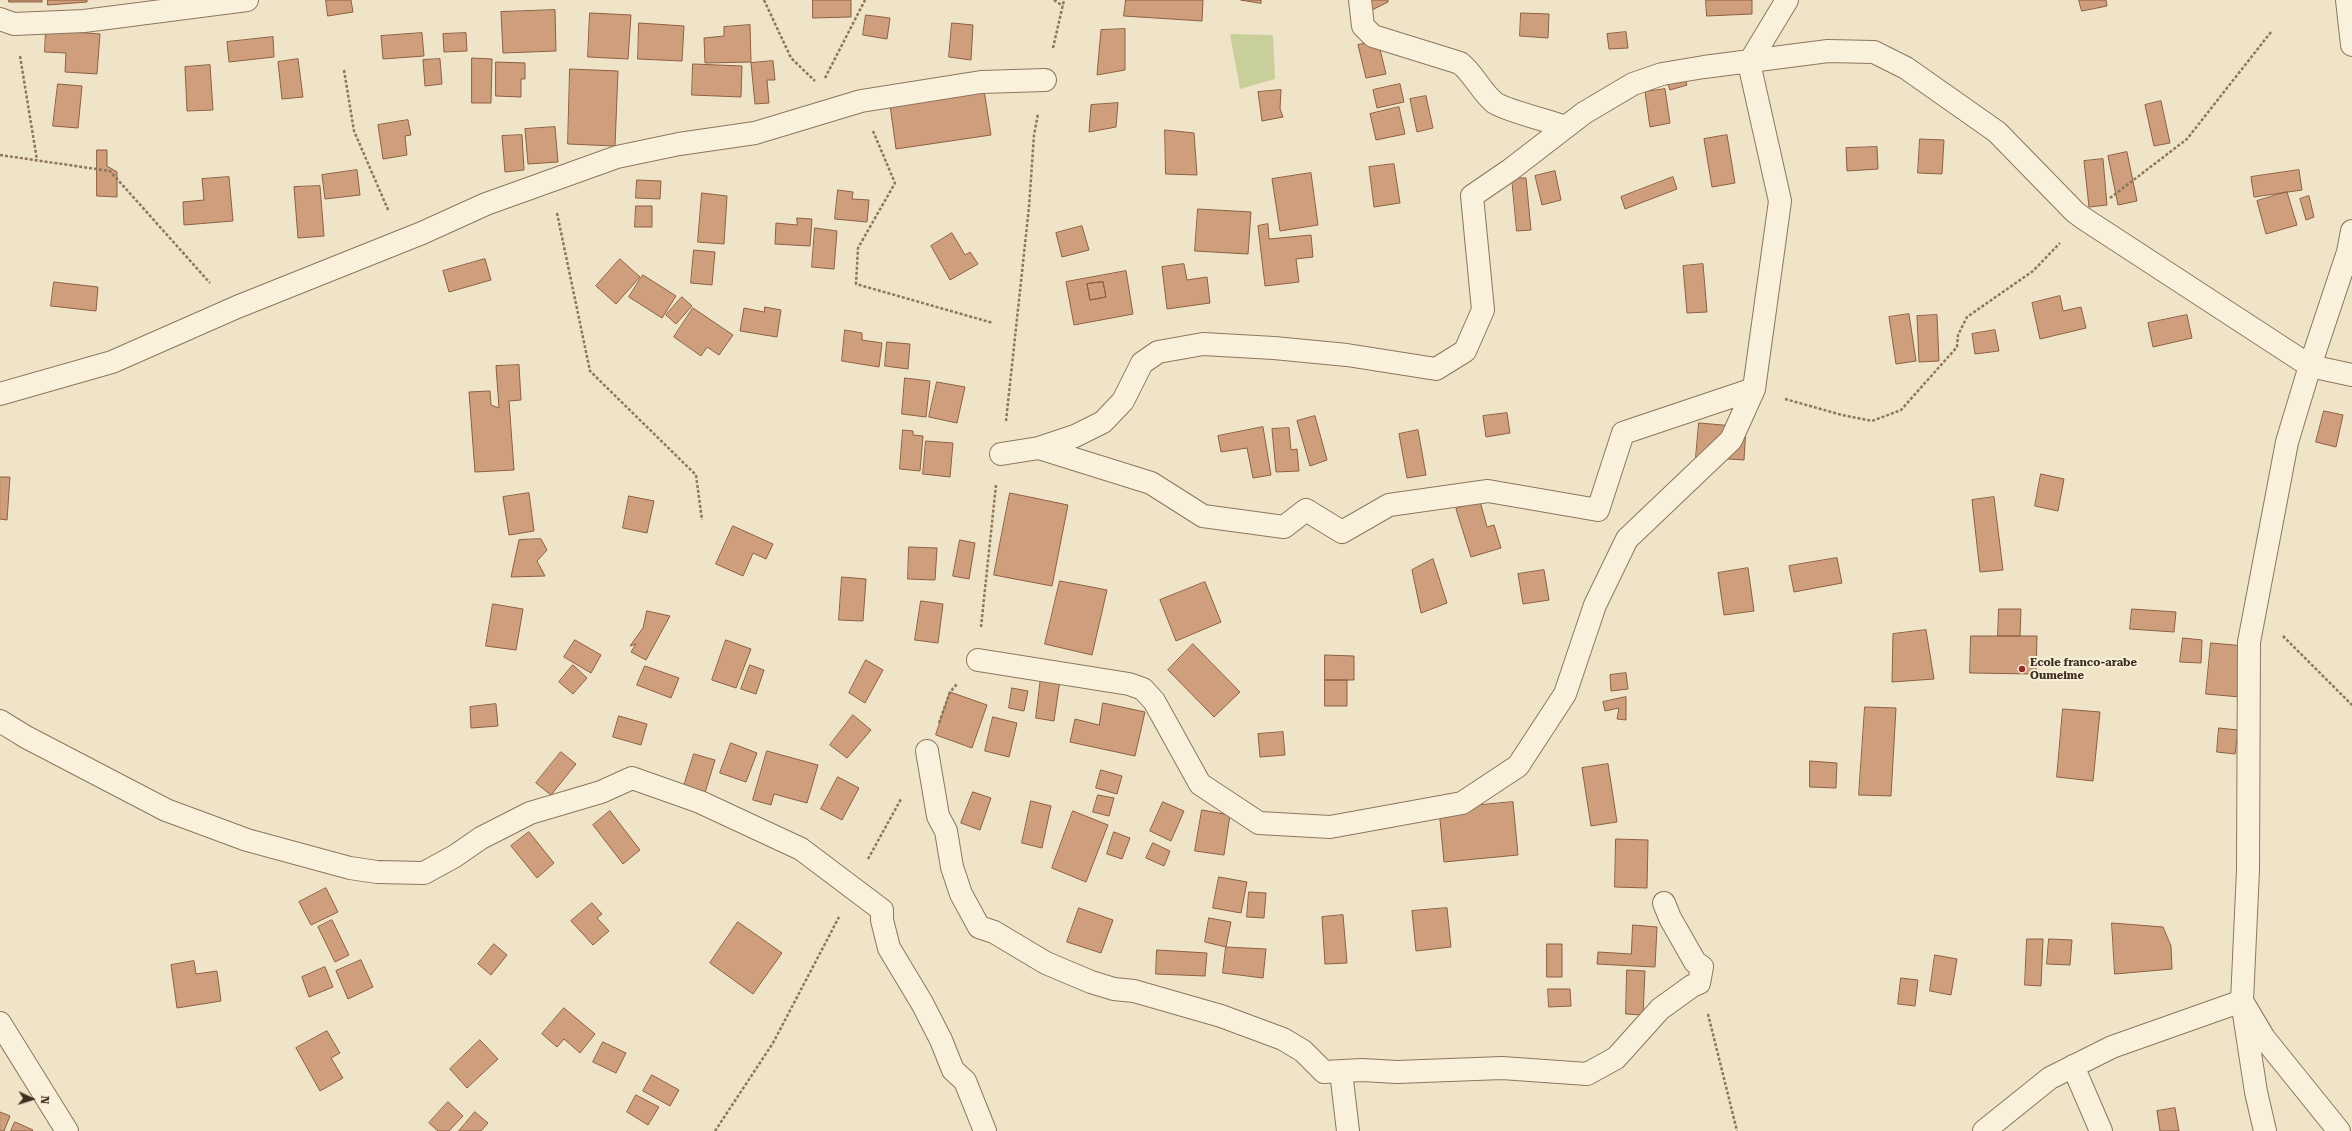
<!DOCTYPE html>
<html>
<head>
<meta charset="utf-8">
<style>
	body { margin:0 }
	#map { position:relative; width:2352px; height:1131px; overflow:hidden; background:#f0e4c8; font-family:"Roboto Serif",serif }
	canvas { display:block }
	.north { position:absolute; left:12px; top:1079px; width:40px; height:40px; -webkit-text-stroke:3px #f7eed8; paint-order:stroke; rotate:94deg; font-size:11px; font-weight:700; line-height:16px; text-align:center; color:#3d2e20 }
	.north::after { content:''; display:block; margin:auto; width:14px; height:18px; background:#3d2e20; clip-path:polygon(50% 0,100% 100%,50% 72%,0 100%) }
</style>
</head>
<body>
<div id="map">
<canvas width="2352" height="1131"></canvas>
<div class="north">N</div>
</div>
<script>
const c = document.querySelector('canvas').getContext('2d');
c.lineJoin = 'round';
function fillPath(path, color) {
  c.fillStyle = color;
  c.fill(path, 'evenodd');
}
function stroke(path, color, width, dash) {
  c.strokeStyle = color;
  c.lineWidth = width;
  c.lineCap = dash ? 'butt' : 'round';
  c.setLineDash(dash || []);
  c.stroke(path);
}
function drawText(font, color, halo, rows, align = 'center') {
  c.font = font + ' "Roboto Serif",serif';
  c.lineWidth = 4;
  c.setLineDash([]);
  c.textBaseline = 'middle';
  c.strokeStyle = halo;
  c.fillStyle = color;
  for (const [text, x, y, turn = 0] of rows) {
    c.save();
    c.translate(x, y);
    c.rotate((+turn || 0) * Math.PI / 180);
    c.textAlign = isNaN(turn) ? turn : align;
    if (halo) c.strokeText(text, 0, 0);
    c.fillText(text, 0, 0);
    c.restore();
  }
}
fillPath(new Path2D(`
	M1230,34L1273,35L1275,79L1240,89Z`), '#c9cf9b');
const building = new Path2D(`
	M9,0H42V2H9Z
	M48,0H87V2L48,5Z
	M326,0H351L353,12L328,16Z
	M813,0H851V17L813,18Z
	M1126,0H1203L1202,21L1124,16Z
	M1241,0H1261V3Z
	M1363,0H1388V2L1368,12Z
	M1706,0H1752V14L1707,16Z
	M2079,0H2106L2107,6L2082,11Z
	M555,10L556,51L503,53L501,12Z
	M590,13L631,15L628,59L588,57Z
	M1521,13L1549,14L1548,38L1520,36Z
	M866,15L890,18L887,39L863,35Z
	M639,23L684,26L682,61L638,59Z
	M952,23L973,25L971,60L949,57Z
	M750,25L751,62L705,63L704,38L724,36V27Z
	M1125,29V70L1097,75L1101,30Z
	M46,30L100,34L97,74L65,72L66,53L45,52Z
	M1626,32L1628,48L1609,49L1607,34Z
	M422,33L424,56L383,59L381,36Z
	M466,33L467,51L444,52L443,34Z
	M273,37L274,57L229,62L227,42Z
	M1378,41L1386,74L1366,78L1358,45Z
	M472,58L492,59L491,103H472Z
	M298,59L303,97L282,99L278,62Z
	M440,59L442,84L425,86L423,60Z
	M773,61L775,80H767L769,103L755,104L751,63Z
	M496,62L525,63V79H521V97L496,96Z
	M1680,63L1687,85L1670,90L1663,69Z
	M693,64L742,66L741,97L692,95Z
	M210,65L213,110L187,111L185,67Z
	M570,69L618,71L615,146L568,144Z
	M58,84L82,86L78,128L53,126Z
	M1400,84L1404,102L1377,108L1373,90Z
	M1665,89L1670,123L1650,127L1645,92Z
	M984,90L991,135L896,149L890,105Z
	M1281,90L1280,109L1283,117L1262,121L1258,92Z
	M1426,96L1433,128L1417,132L1410,99Z
	M2161,101L2170,143L2154,146L2145,105Z
	M1118,103L1116,127L1089,132L1091,105Z
	M1399,107L1405,134L1376,140L1370,114Z
	M408,120L411,135L405,136L407,155L383,159L378,125Z
	M555,127L558,162L528,164L525,129Z
	M1165,130L1194,133L1197,175L1166,174Z
	M522,135L524,170L505,172L502,136Z
	M1727,135L1735,183L1712,187L1704,139Z
	M1920,139L1944,140L1942,174L1918,173Z
	M1877,147L1878,169L1847,171L1846,148Z
	M97,150H107V166L117,172V197L97,196Z
	M2127,152L2137,201L2118,205L2108,156Z
	M2103,159L2107,205L2089,207L2084,161Z
	M1394,164L1400,203L1374,207L1369,167Z
	M357,170L360,195L325,199L322,175Z
	M2299,170L2302,190L2254,197L2251,177Z
	M1555,171L1561,200L1542,205L1535,176Z
	M1311,173L1318,225L1280,231L1272,179Z
	M229,177L233,221L184,225L183,202L204,200L202,179Z
	M1673,177L1677,189L1625,209L1621,197Z
	M1512,178H1526L1531,230L1517,231Z
	M637,180L661,181L660,199L636,198Z
	M320,186L324,236L298,238L294,187Z
	M838,190L853,192L852,199L869,200L867,222L835,219Z
	M2287,192L2297,225L2266,234L2257,201Z
	M702,193L727,196L724,244L698,242Z
	M2309,196L2314,217L2306,220L2300,199Z
	M636,206H652V227H635Z
	M1198,209L1251,212L1248,254L1195,251Z
	M797,218L812,219L810,246L775,244L776,223L797,225Z
	M1268,224L1269,239L1311,235L1313,257L1296,259L1299,282L1265,286L1258,226Z
	M1082,226L1089,250L1062,257L1056,233Z
	M815,228L837,231L834,269L812,267Z
	M952,233L965,255L970,252L978,264L950,280L931,246Z
	M694,250L715,252L712,285L691,283Z
	M485,259L491,280L449,292L443,271Z
	M620,259L640,277L616,304L596,286Z
	M1184,264L1187,280L1207,277L1210,303L1167,309L1162,267Z
	M1703,264L1707,312L1687,313L1683,266Z
	M1126,271L1133,314L1074,325L1066,282ZM1103,282L1106,297L1090,300L1087,284Z
	M643,275L676,296L662,318L629,297Z
	M54,282L98,287L96,311L51,306Z
	M1103,282L1106,297L1090,300L1087,284Z
	M2060,296L2063,311L2081,307L2086,328L2040,339L2032,303Z
	M682,297L692,306L676,324L666,315Z
	M765,307L781,310L777,337L740,331L744,308L764,312Z
	M693,308L733,335L719,355L707,347L701,356L674,337Z
	M1909,314L1916,361L1896,364L1889,317Z
	M1937,315L1939,361L1919,362L1917,316Z
	M2187,315L2192,338L2153,347L2148,323Z
	M845,330L862,333V340L882,343L879,367L842,361Z
	M1995,330L1999,351L1975,354L1972,334Z
	M887,342L910,344L908,369L885,366Z
	M519,365L521,400L509,401L514,470L475,472L469,392L490,391L491,405L499,408L496,366Z
	M905,378L930,381L926,417L902,414Z
	M937,382L965,387L957,423L929,417Z
	M2324,411L2343,415L2336,447L2316,442Z
	M1507,413L1510,433L1486,437L1483,416Z
	M1315,416L1327,460L1310,466L1297,421Z
	M1699,423L1746,427L1744,460L1696,457Z
	M1263,427L1271,475L1253,478L1247,448L1221,452L1218,436Z
	M1289,428L1291,450L1297,449L1299,471L1276,472L1272,429Z
	M903,430L913,431V435L923,436L920,471L900,469Z
	M1418,430L1426,475L1407,478L1399,434Z
	M926,441L953,443L950,477L923,474Z
	M2041,474L2064,479L2058,511L2035,506Z
	M0,477H10L7,520L0,519Z
	M529,493L534,531L509,535L503,497Z
	M1010,493L1068,505L1052,586L994,575Z
	M629,496L654,501L647,533L623,528Z
	M1994,497L2003,570L1980,572L1972,500Z
	M1480,501L1487,527L1494,525L1501,548L1471,557L1456,509Z
	M733,526L773,544L766,559L753,553L743,576L716,564Z
	M541,539L547,550L537,561L545,576L511,577L519,540Z
	M960,540L975,543L969,579L953,576Z
	M909,547L937,548L935,580L908,579Z
	M1837,558L1842,583L1794,592L1789,566Z
	M1433,559L1447,603L1421,613L1412,570Z
	M1748,568L1754,611L1724,615L1718,573Z
	M1544,570L1549,600L1523,604L1518,574Z
	M842,577L866,579L863,621L839,620Z
	M1060,581L1107,590L1092,655L1045,644Z
	M1205,582L1221,622L1176,641L1160,600Z
	M921,601L943,604L938,643L915,640Z
	M493,604L523,609L516,650L486,646Z
	M1999,609H2021L2020,636H1998Z
	M2132,609L2176,612L2174,632L2130,629Z
	M647,611L670,616L646,660L631,652L636,644L630,646L643,628Z
	M1926,630L1934,679L1892,682L1893,634Z
	M1971,636H2037L2036,674L1970,673Z
	M2183,638L2202,640L2201,663L2180,662Z
	M575,640L601,655L591,673L564,657Z
	M726,640L751,649L736,688L712,680Z
	M2211,643L2245,646L2240,697L2206,694Z
	M1193,644L1240,692L1214,717L1168,670Z
	M1325,655L1354,656V680H1325Z
	M866,660L883,670L865,703L849,693Z
	M573,665L587,678L573,694L559,682Z
	M750,665L764,670L756,694L741,689Z
	M645,666L679,678L671,698L637,685Z
	M1626,673L1628,689L1611,691L1610,675Z
	M1041,677L1060,680L1054,721L1036,718Z
	M1325,680H1347V706H1325Z
	M1012,688L1028,691L1024,711L1009,708Z
	M950,692L987,705L972,748L936,735Z
	M1626,697V720L1617,719L1619,708L1605,711L1603,702Z
	M1103,703L1145,712L1135,756L1070,742L1075,719L1099,725Z
	M496,704L498,726L471,728L470,707Z
	M1865,707L1896,708L1891,796L1859,795Z
	M2063,709L2100,712L2093,781L2057,777Z
	M853,715L871,730L847,758L830,745Z
	M619,716L647,724L641,745L613,737Z
	M993,717L1017,723L1009,757L985,751Z
	M2219,728L2238,730L2235,754L2217,752Z
	M1283,732L1285,755L1260,757L1258,734Z
	M731,743L757,753L746,782L720,773Z
	M767,751L818,765L807,803L774,794L771,805L753,800Z
	M561,752L576,764L551,795L536,783Z
	M694,754L715,760L704,796L683,789Z
	M1810,761L1837,763L1836,788L1810,787Z
	M1608,764L1617,822L1591,826L1582,768Z
	M1101,770L1122,776L1117,794L1096,788Z
	M838,777L859,788L842,820L821,809Z
	M973,792L991,798L980,830L961,823Z
	M1098,795L1114,798L1109,816L1093,812Z
	M1031,801L1051,806L1042,848L1022,843Z
	M1163,802L1184,811L1171,841L1150,831Z
	M1513,802L1518,855L1444,862L1439,809Z
	M1202,810L1230,815L1224,855L1195,851Z
	M610,811L640,850L623,864L593,825Z
	M1073,811L1108,825L1086,882L1052,868Z
	M529,832L554,863L537,878L511,846Z
	M1114,832L1130,838L1122,859L1107,854Z
	M1616,839L1648,840L1647,888L1615,887Z
	M1153,843L1170,851L1164,866L1146,858Z
	M1219,877L1247,882L1241,913L1213,908Z
	M326,888L338,912L311,925L299,902Z
	M1249,892L1266,893L1264,918L1247,917Z
	M592,903L602,914L597,918L609,931L593,945L571,921Z
	M1079,908L1113,920L1101,953L1067,942Z
	M1447,908L1451,947L1416,951L1412,911Z
	M1343,915L1347,963L1325,964L1322,917Z
	M1209,918L1231,922L1226,947L1205,942Z
	M332,920L349,955L335,962L318,927Z
	M738,922L782,953L753,994L710,963Z
	M2112,923L2163,927L2171,946L2172,969L2115,974Z
	M1633,925L1657,927L1655,967L1597,964L1598,952L1631,954Z
	M2027,939H2043L2041,986L2025,985Z
	M2049,939L2072,940L2070,965L2047,964Z
	M494,944L507,955L491,975L478,964Z
	M1547,944H1562V977H1547Z
	M1226,947L1266,949L1263,978L1223,973Z
	M1157,950L1207,953L1205,976L1156,974Z
	M1935,955L1957,959L1951,995L1930,991Z
	M361,960L373,987L348,999L336,971Z
	M194,961L196,974L217,971L221,1001L177,1008L171,965Z
	M325,967L333,987L309,997L302,977Z
	M1627,970L1645,971L1643,1015L1626,1014Z
	M1901,978L1918,980L1915,1006L1898,1004Z
	M1548,989H1570L1571,1006L1549,1007Z
	M564,1008L595,1034L580,1053L564,1039L557,1047L542,1034Z
	M327,1031L340,1053L331,1058L343,1078L320,1091L296,1048Z
	M480,1040L498,1059L467,1088L450,1069Z
	M603,1042L626,1053L616,1073L593,1062Z
	M652,1075L679,1090L670,1106L643,1091Z
	M636,1095L659,1107L648,1125L627,1112Z
	M448,1102L463,1116L449,1131H438L429,1123Z
	M2175,1108L2179,1131H2160L2157,1111Z
	M0,1112L10,1116L4,1131H0Z
	M475,1112L488,1123L481,1131H459Z
	M15,1122L33,1130L32,1131H11Z`);
fillPath(building, '#cf9f7d');
stroke(building, '#8d5f41', 1);
const minor = new Path2D(`
	M1360,0L1363,26L1373,36L1460,63C1474,74 1481,92 1495,103C1505,110 1552,122 1566,127
	M2347,0L2352,45
	M0,19L14,24L84,21L247,0
	M0,394L112,362L237,307L422,233L486,204L617,157L679,144L755,133L861,101L981,82L1045,80
	M1039,448L1151,483L1203,516L1284,527L1306,510L1342,532L1389,505L1488,491L1598,510L1623,433L1754,389
	M1001,454L1039,448L1075,436L1103,422L1123,401L1142,363L1158,352L1203,344L1274,348L1347,355L1436,369L1465,351L1483,310L1472,196L1510,170L1584,113L1633,84L1662,74L1704,67L1828,51L1874,52L1906,68L1997,132L2075,212L2083,218L2310,366L2352,375
	M978,660L1129,684L1143,689L1154,701L1200,784L1259,823L1330,827L1462,803L1518,766L1565,694L1595,605L1627,539L1731,440L1754,389L1780,201L1749,63L1787,0
	M0,721L26,737L166,810L247,840L350,868L377,872L424,873L455,856L481,838L530,813L601,792L632,778L700,802L801,849L882,910V920L889,948L922,1003L941,1040L953,1070L965,1081L985,1131
	M927,751L938,816L946,831L952,867L961,894L979,927L994,932L1046,963L1091,982L1114,989L1134,991L1221,1016L1283,1039L1303,1051L1324,1072L1362,1070L1397,1072L1502,1068L1587,1074L1616,1058L1660,1009L1692,986L1699,983L1702,967L1695,962L1670,918L1664,903
	M0,1023L67,1131
	M2073,1066L2101,1131
	M1341,1072L1348,1131
	M1984,1131L2050,1078L2112,1047L2242,1001L2264,1038L2339,1131
	M2265,1131L2256,1092L2242,1001L2248,870L2249,642L2287,442L2310,366L2348,252L2352,231`);
stroke(minor, '#8d765c', 24);
stroke(new Path2D(`
	M764,0L791,58L815,81
	M1054,0L1063,6
	M1053,48L1064,0
	M20,56L37,160
	M344,70L354,131L389,212
	M825,78L865,0
	M873,131L895,183L858,248L856,284L993,323
	M0,155L110,171L210,283
	M2110,198L2187,139L2271,32
	M557,213L590,371L696,475L702,520
	M1785,399L1842,415L1872,421L1901,410L1957,347L1958,335L1967,317L2033,271L2060,243
	M1006,421L1029,207L1034,135L1038,114
	M981,627L996,485
	M2283,636L2352,705
	M939,723L950,692L957,684
	M868,859L901,799
	M1708,1014L1737,1131
	M715,1131L773,1043L839,917`), '#8d765c', 2.5, [3, 2]);
stroke(minor, '#faf1dc', 22);
for (const [x, y, r, color] of [
	[2022,669,4,"#9e2a2b"]
]) {
  const dot = new Path2D();
  dot.arc(x, y, r, 0, 2 * Math.PI);
  c.fillStyle = color;
  c.fill(dot);
  stroke(dot, '#f7eed8', 1.5);
}
drawText('bold 11px', '#3d2e20', '#f7eed8', [
	["Ecole franco-arabe",2030,663],
	["Oumeime",2030,676]
], 'left');
</script>
</body>
</html>
